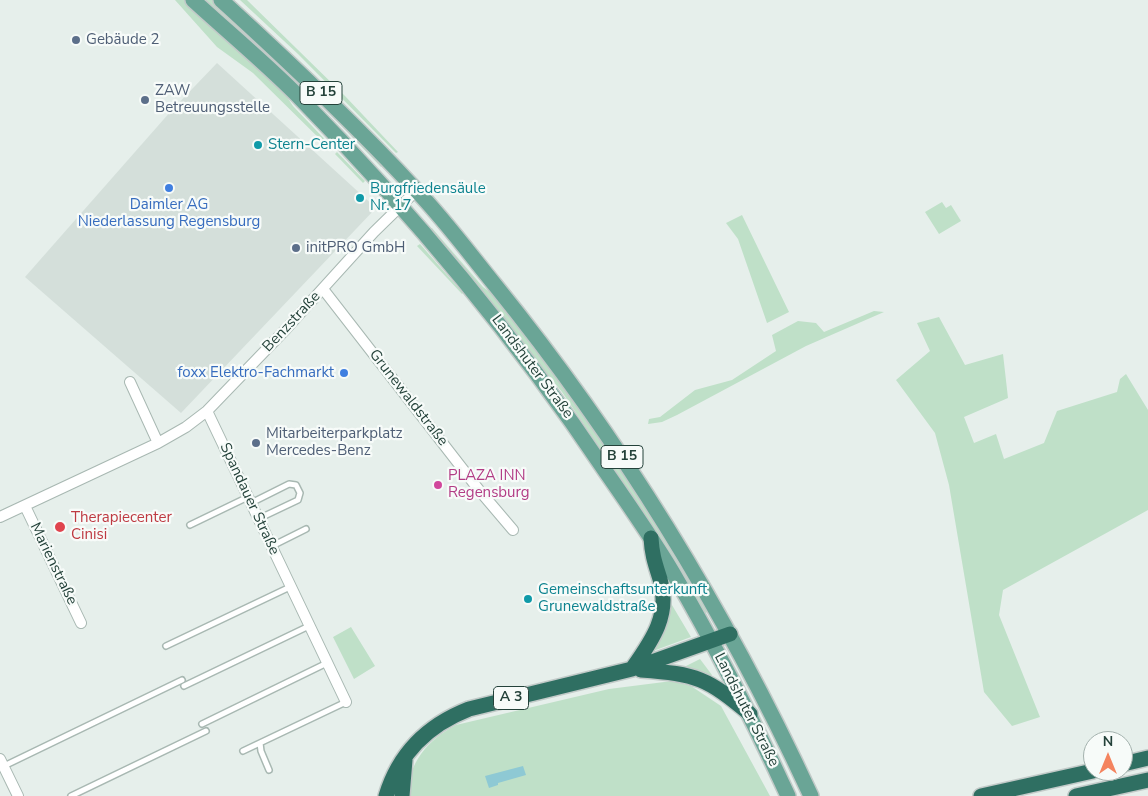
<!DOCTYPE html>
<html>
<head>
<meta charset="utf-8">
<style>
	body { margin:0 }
	#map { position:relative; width:1148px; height:796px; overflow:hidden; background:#e6efeb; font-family:"Nunito Sans",sans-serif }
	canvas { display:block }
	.north { position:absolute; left:1083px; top:731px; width:50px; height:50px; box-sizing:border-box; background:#f7fbf9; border:1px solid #a3b1ad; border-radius:50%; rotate:0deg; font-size:14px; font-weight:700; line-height:20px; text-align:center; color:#24423a }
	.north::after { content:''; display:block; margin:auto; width:18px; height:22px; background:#f4845f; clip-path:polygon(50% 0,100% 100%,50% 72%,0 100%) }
</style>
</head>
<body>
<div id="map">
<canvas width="1148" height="796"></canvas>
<div class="north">N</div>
</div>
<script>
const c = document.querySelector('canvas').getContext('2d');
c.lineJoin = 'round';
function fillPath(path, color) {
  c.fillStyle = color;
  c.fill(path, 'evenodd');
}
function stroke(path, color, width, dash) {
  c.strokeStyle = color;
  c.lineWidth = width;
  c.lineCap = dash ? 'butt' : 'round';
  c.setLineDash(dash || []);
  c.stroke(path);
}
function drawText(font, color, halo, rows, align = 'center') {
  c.font = font + ' "Nunito Sans",sans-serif';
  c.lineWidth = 4.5;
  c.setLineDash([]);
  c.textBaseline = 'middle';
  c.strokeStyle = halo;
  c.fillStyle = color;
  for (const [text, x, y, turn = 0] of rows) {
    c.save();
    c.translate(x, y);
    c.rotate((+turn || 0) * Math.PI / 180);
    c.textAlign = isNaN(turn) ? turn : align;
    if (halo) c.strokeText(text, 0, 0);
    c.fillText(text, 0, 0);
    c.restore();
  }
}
fillPath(new Path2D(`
	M217,63L376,208L181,413L25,277L171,111Z`), '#d4dfda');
fillPath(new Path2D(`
	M175,0H187L279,85L293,106L333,148L331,150L253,73L217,47Z
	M205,0H215L383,165L381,167L307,90L291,80Z
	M240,0H247L345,96L398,152L396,153L298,54Z
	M337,152L365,181L363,183L335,154Z
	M942,202L946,208L951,205L961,221L939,234L925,212Z
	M742,215L789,312L767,323L738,239L726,223Z
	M432,228L483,287L494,295L599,434L634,486L709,611L704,614L650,522L562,392L430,229Z
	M420,244L463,293L462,294L417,246Z
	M874,311L884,312L806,346L677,415L662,422L648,424L649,419L660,417L695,390L732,380L776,351L772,335L798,321L816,323L824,332Z
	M939,317L965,365L1003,354L1008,398L964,417L974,443L996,434L1004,459L1044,443L1057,411L1117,392L1120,379L1126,374L1148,410V510L1003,590L999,615L1040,717L1012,726L984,692L949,485L935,433L896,380L930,351L917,323Z
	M669,600L691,637L653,651L652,649Z
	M351,627L375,666L354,679L333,637Z
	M700,659L712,675L711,676L684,667Z
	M672,681L691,686L721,706L770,796H406C410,762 426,741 456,725L609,689Z`), '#bfe0c8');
fillPath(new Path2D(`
	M523,766L526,775L498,783V785L489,788L485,776Z`), '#8ec9d4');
const lane = new Path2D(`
	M251,503L289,484L296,485L300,493L298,500L258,519
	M190,525L248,497
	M272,546L306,529
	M166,646L290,587
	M184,686L309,626
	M202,724L327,663
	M260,743L261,751L269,770
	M243,751L346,702
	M4,766L182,680
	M71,796L206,731`);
const street = new Path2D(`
	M323,289L479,490L513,530
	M130,382L158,443
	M207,411L346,702
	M25,506L81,623
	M0,517L158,443L186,427L207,411L286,329L374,232L417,190
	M0,759L18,796`);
const primary = new Path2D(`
	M193,0C228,32 264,62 297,95C411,211 515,336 606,472C629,505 652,538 673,573C715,645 753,720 788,796
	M221,0C288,61 354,123 415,189C444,219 469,253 495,285C623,443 726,612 811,796`);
const highway = new Path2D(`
	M632,669C651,642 671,615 660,579C655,563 652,555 651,538
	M641,670C697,674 707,678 750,714
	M1123,764L1148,758
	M386,796C399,753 428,725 469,709L632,669L730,634
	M402,796L405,760
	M981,796L1093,771
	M1076,796L1148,780`);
stroke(lane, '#a8b8b2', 8);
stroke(street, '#a8b8b2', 12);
stroke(primary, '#c2cac8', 18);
stroke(highway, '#c2cac8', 18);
stroke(lane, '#fff', 5);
stroke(street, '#fff', 10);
stroke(primary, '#6aa596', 15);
stroke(highway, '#2f6f62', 15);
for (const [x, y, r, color] of [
	[76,40,5,"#5c6f8a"],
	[145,100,5,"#5c6f8a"],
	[258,145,5,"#0f9aa8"],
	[169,188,5,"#3f7fe0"],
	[360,198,5,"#0f9aa8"],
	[296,248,5,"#5c6f8a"],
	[344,373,5,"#3f7fe0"],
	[256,443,5,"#5c6f8a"],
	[438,485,5,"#d1479c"],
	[60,527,6,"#e0444e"],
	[528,599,5,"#0f9aa8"]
]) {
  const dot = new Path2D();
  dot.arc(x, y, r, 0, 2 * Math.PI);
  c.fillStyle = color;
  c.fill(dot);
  stroke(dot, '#f7fbf9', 2);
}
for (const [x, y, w] of [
	[321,93,42],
	[622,457,42],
	[511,698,35]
]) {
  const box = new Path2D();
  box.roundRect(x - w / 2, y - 11.5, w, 23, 4);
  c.fillStyle = '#f7fbf9';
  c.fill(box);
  stroke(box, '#24423a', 1);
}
drawText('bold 14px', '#24423a', null, [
	["B 15",321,93],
	["B 15",622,457],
	["A 3",511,698]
]);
drawText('15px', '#4e5e75', '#f7fbf9', [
	["Gebäude 2",86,40],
	["ZAW",155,91],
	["Betreuungsstelle",155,108],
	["initPRO GmbH",306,248],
	["Mitarbeiterparkplatz",266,434],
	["Mercedes-Benz",266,451]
], 'left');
drawText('15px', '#0d838f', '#f7fbf9', [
	["Stern-Center",268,145],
	["Burgfriedensäule",370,189],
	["Nr. 17",370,206],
	["Gemeinschaftsunterkunft",538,590],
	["Grunewaldstraße",538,607]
], 'left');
drawText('15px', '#366cbe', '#f7fbf9', [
	["Daimler AG",169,205],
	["Niederlassung Regensburg",169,222],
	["foxx Elektro-Fachmarkt",334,373,"right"]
]);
drawText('15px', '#24423a', '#f7fbf9', [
	["Benzstraße",292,322,-47],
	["Landshuter Straße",532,367,53],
	["Grunewaldstraße",408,398,52],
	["Spandauer Straße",249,499,65],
	["Marienstraße",53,564,64],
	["Landshuter Straße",746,710,63]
]);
drawText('15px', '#b23c85', '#f7fbf9', [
	["PLAZA INN",448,476],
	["Regensburg",448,493]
], 'left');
drawText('15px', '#be3a42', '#f7fbf9', [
	["Therapiecenter",71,518],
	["Cinisi",71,535]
], 'left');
</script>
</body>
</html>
